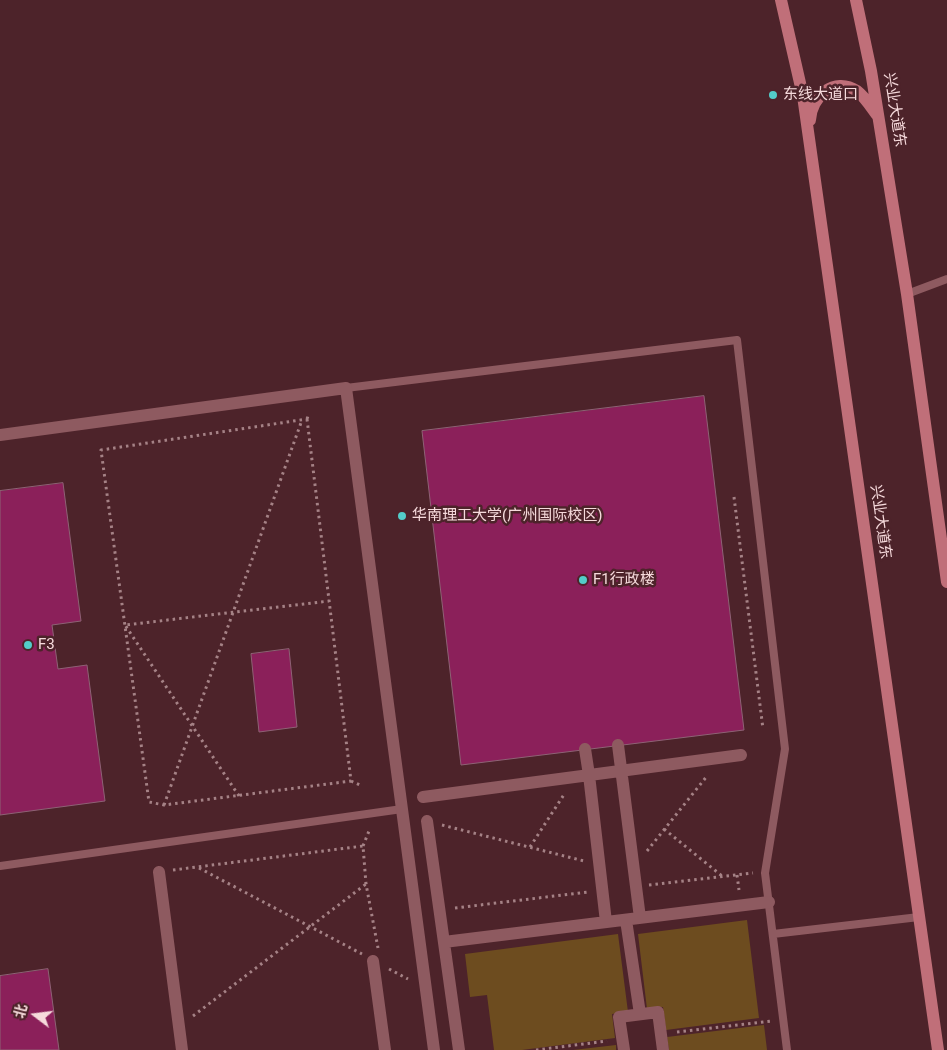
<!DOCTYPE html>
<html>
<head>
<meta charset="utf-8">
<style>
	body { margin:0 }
	#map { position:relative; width:947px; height:1050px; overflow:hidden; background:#4d232a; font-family:Roboto,"Noto Sans SC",sans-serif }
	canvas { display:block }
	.north { position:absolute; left:10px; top:990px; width:50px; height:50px; -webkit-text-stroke:4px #4d232a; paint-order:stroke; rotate:285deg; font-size:14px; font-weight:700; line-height:20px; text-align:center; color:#f6dadc }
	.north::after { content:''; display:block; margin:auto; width:18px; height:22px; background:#f6dadc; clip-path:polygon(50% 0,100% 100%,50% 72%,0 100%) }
</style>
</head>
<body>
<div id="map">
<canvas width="947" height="1050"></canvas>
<div class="north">北</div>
</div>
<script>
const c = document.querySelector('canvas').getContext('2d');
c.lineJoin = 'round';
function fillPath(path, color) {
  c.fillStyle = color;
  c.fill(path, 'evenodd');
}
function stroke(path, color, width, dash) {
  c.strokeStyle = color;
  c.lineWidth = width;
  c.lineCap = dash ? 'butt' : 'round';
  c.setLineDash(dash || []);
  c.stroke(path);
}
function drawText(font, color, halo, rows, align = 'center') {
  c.font = font + ' Roboto,"Noto Sans SC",sans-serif';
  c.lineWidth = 5;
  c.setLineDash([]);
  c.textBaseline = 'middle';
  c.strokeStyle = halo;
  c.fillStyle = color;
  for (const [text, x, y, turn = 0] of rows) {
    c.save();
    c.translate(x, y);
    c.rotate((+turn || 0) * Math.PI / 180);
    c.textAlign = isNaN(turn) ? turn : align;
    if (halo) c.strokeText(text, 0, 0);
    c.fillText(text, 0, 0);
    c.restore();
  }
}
fillPath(new Path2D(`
	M747,920L759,1018L666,1030L663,1007L647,1009L638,934Z
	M618,934L628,1012L612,1014L615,1038L522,1050H494L487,995L470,997L465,954Z
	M764,1025L767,1050H669L667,1037Z
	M616,1045V1050H573Z`), '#6d4c1f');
const building = new Path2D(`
	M704,396L744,730L461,765L422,431Z
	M63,483L81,621L52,625L58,669L87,665L105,801L0,815V491Z
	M289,649L297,727L259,732L251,654Z
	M48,969L59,1050H0V976Z`);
fillPath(building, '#8b205a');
stroke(building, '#8e6275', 1);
stroke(new Path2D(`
	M307,419L351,781L164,805L149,802L101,450Z
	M307,419L309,413
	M734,497L763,729
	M351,781L362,786
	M239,796L125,625L329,601
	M164,805L302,420
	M442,825L584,861
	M664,829L722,876
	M363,846L369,831
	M530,847L565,793
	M647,851L707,776
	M199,868L362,954
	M173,870L363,846L366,884L378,948
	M737,875L739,890
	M649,885L753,873
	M455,908L588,892
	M389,969L408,979
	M193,1016L366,884
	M677,1032L772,1021
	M536,1050L607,1041`), '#a58286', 3, [2.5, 4]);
stroke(new Path2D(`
	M907,294L947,279
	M346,388L737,340L785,749L765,873L787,1050
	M0,866L402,809
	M773,934L919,917`), '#8e5a60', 8);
stroke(new Path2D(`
	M618,745L640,918
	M585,749L589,775L606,922
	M423,797L741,755
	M427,821L459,1050
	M159,872L182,1050
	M626,920L640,1014
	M444,942L769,902
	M373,961L385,1050
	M624,1050L619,1017L658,1012L663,1050`), '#8e5a60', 12);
stroke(new Path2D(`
	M0,435L346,388L434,1050`), '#8e5a60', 12);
stroke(new Path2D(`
	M781,0L803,96L938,1050
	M856,0L871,71L907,294L947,582
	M810,120C811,97 834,76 857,91C865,97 871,107 877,115`), '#c06f79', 12);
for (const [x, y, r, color] of [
	[773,95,5,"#53cdc9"],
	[402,516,5,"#53cdc9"],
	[583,580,5,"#53cdc9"],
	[28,645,5,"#53cdc9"]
]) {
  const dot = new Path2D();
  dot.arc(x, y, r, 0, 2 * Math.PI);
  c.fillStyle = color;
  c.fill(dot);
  stroke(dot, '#4d232a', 2);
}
drawText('15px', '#f6dadc', '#4d232a', [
	["东线大道口",783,95],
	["华南理工大学(广州国际校区)",412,516],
	["F1行政楼",593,580],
	["F3",38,645]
], 'left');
drawText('15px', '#f6dadc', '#4d232a', [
	["兴业大道东",894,110,81],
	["兴业大道东",880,522,82]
]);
</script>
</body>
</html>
